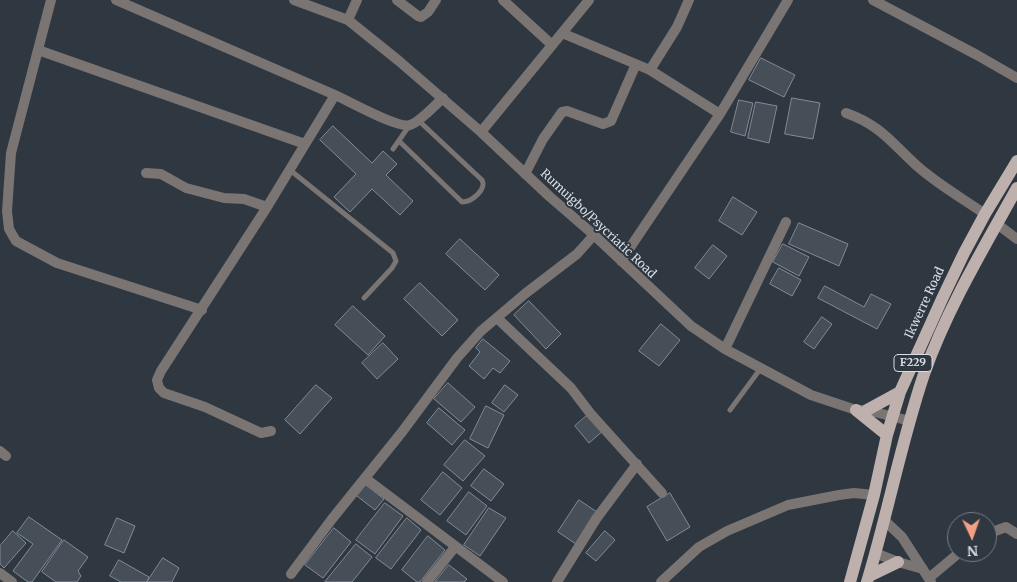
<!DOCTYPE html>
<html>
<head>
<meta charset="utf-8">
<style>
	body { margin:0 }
	#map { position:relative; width:1017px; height:582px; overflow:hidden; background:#2f3740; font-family:Merriweather,serif }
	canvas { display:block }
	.north { position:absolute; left:947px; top:512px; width:50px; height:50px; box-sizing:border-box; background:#2f3740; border:1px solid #737a82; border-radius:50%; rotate:177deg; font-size:14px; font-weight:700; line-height:20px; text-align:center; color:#d9dee4 }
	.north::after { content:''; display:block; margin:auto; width:18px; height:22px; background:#f39f83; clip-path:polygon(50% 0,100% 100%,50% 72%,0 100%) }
</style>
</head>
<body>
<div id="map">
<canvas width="1017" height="582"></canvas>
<div class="north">N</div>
</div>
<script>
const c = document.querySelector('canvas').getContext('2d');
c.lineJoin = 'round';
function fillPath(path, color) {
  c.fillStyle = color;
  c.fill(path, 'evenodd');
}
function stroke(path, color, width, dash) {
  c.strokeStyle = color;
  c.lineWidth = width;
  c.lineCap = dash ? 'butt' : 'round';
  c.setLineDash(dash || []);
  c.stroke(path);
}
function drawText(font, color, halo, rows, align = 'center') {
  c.font = font + ' Merriweather,serif';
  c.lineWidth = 4;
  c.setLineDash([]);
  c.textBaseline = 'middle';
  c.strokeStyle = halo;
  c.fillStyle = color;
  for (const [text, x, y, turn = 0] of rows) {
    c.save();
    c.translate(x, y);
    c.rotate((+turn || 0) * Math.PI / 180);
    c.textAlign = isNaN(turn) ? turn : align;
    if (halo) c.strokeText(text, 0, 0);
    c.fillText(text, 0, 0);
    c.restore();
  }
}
const building = new Path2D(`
	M761,58L795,75L784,97L749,80Z
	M792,98L820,103L813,139L785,134Z
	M739,100L753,103L745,136L731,132Z
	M756,102L777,106L769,143L748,138Z
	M333,126L372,163L383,151L397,164L386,175L413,201L400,215L372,189L350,212L334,197L356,174L320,140Z
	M733,197L757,212L742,235L719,221Z
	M799,223L848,244L839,266L789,244Z
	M460,239L499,275L485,290L446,254Z
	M783,244L809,257L799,276L773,262Z
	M713,245L727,256L709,279L695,268Z
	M779,268L801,280L792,296L770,284Z
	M420,283L458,320L442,336L404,299Z
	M825,286L864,307L871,294L891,304L877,329L818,298Z
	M529,301L561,334L546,349L514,315Z
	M353,306L385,336L368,355L335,325Z
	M822,317L832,324L814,349L804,342Z
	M661,324L680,340L659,366L639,351Z
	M483,339L510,361L500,373L493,368L484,379L469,366L480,352L476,348Z
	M383,343L398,359L377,379L362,363Z
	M448,383L475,407L461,422L434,399Z
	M316,385L332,398L300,434L285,420Z
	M505,385L518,395L504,412L492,403Z
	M486,406L504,415L488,448L470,439Z
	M439,408L465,430L452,445L427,423Z
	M590,413L604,430L589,443L575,426Z
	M465,440L485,456L463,481L444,465Z
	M484,469L504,484L491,501L471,486Z
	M443,472L462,488L440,515L421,500Z
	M366,485L384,499L375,510L357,496Z
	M469,492L487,506L466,535L447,521Z
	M670,493L690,527L667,541L647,507Z
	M579,500L597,512L576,544L558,532Z
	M385,503L403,516L375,554L356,540Z
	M489,508L506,518L480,556L464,545Z
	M29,517L62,540L32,582H28L13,571L33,544L17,533Z
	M117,518L135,526L124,553L105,545Z
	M407,518L421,530L391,569L376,558Z
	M334,528L351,542L323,578L305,565Z
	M13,531L26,543L4,568L0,564V546Z
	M605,531L615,540L596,561L586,553Z
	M428,536L445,550L420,582H417L402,570Z
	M64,540L88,557L78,571L81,576L77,582H56L42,572Z
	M356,544L372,557L352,582H325Z
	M163,558L179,568L172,582H147Z
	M119,560L149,577L147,582H121L110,576Z
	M449,565L467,579L464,582H435Z`);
fillPath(building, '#464e58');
stroke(building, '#828b96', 1);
stroke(new Path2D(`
	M399,141L462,202C472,202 487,189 482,180L418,120
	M393,149L409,126
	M290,170L393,253L396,261L392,268L364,298
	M730,410L761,368`), '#7a7472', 5);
stroke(new Path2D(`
	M51,0L11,153L7,211L9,229L16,241L57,263L202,310
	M116,0L335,95L267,207L161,371L157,380L159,388L164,393L205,407L261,433L271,431
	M294,0L348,20L399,61L481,132L549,196L594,235L691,326L725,349L811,395L856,410H867L910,421
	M397,0L418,16L421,17L428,12L436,0
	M503,0L551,44
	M873,0L977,55L1017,78
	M348,20L357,0
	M562,33L650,70L720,114
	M38,50L305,144
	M650,70L677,27L689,0
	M335,95C349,101 398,129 410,125C420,122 435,105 443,98
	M846,113C880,125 891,142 916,165C937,184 962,198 985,214
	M481,132L589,0
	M146,173L161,174L186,188L224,198L244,199L267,207
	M525,174L543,139L562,112L567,111L603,124L611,121L636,64
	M997,224L1017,239
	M621,261L720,114L788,0
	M497,318L571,388L590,413L662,493
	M725,349L786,222
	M0,451L6,456
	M365,478L503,582
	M885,521L902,537L931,582
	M987,534L1006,527L1017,534
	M875,553L898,562L923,569
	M0,573L12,582
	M291,574L332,519L402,432L457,358L481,331L526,293L577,254L594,235
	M929,578L960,552
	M427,582L455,547
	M557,582L596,519L637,464
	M661,582L699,547L727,531L788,505L839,495L854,493L874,495`), '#7a7472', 10);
stroke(new Path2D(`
	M856,410L887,435
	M867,410L900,392
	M869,576L898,562
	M850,582L874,495L887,435L900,392L942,299L964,253L985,214L1017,161
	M867,582C888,513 901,442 924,374C947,309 983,249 1017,188`), '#beb0ac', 12);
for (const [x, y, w] of [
	[913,363,38]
]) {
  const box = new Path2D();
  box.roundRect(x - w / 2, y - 8.5, w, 17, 4);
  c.fillStyle = '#2f3740';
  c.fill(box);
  stroke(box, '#d9dee4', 1);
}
drawText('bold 11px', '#d9dee4', null, [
	["F229",913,363]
]);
drawText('12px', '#d9dee4', '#2f3740', [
	["Rumuigbo/Psycriatic Road",598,224,43],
	["Ikwerre Road",925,303,-65]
]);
</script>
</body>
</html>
